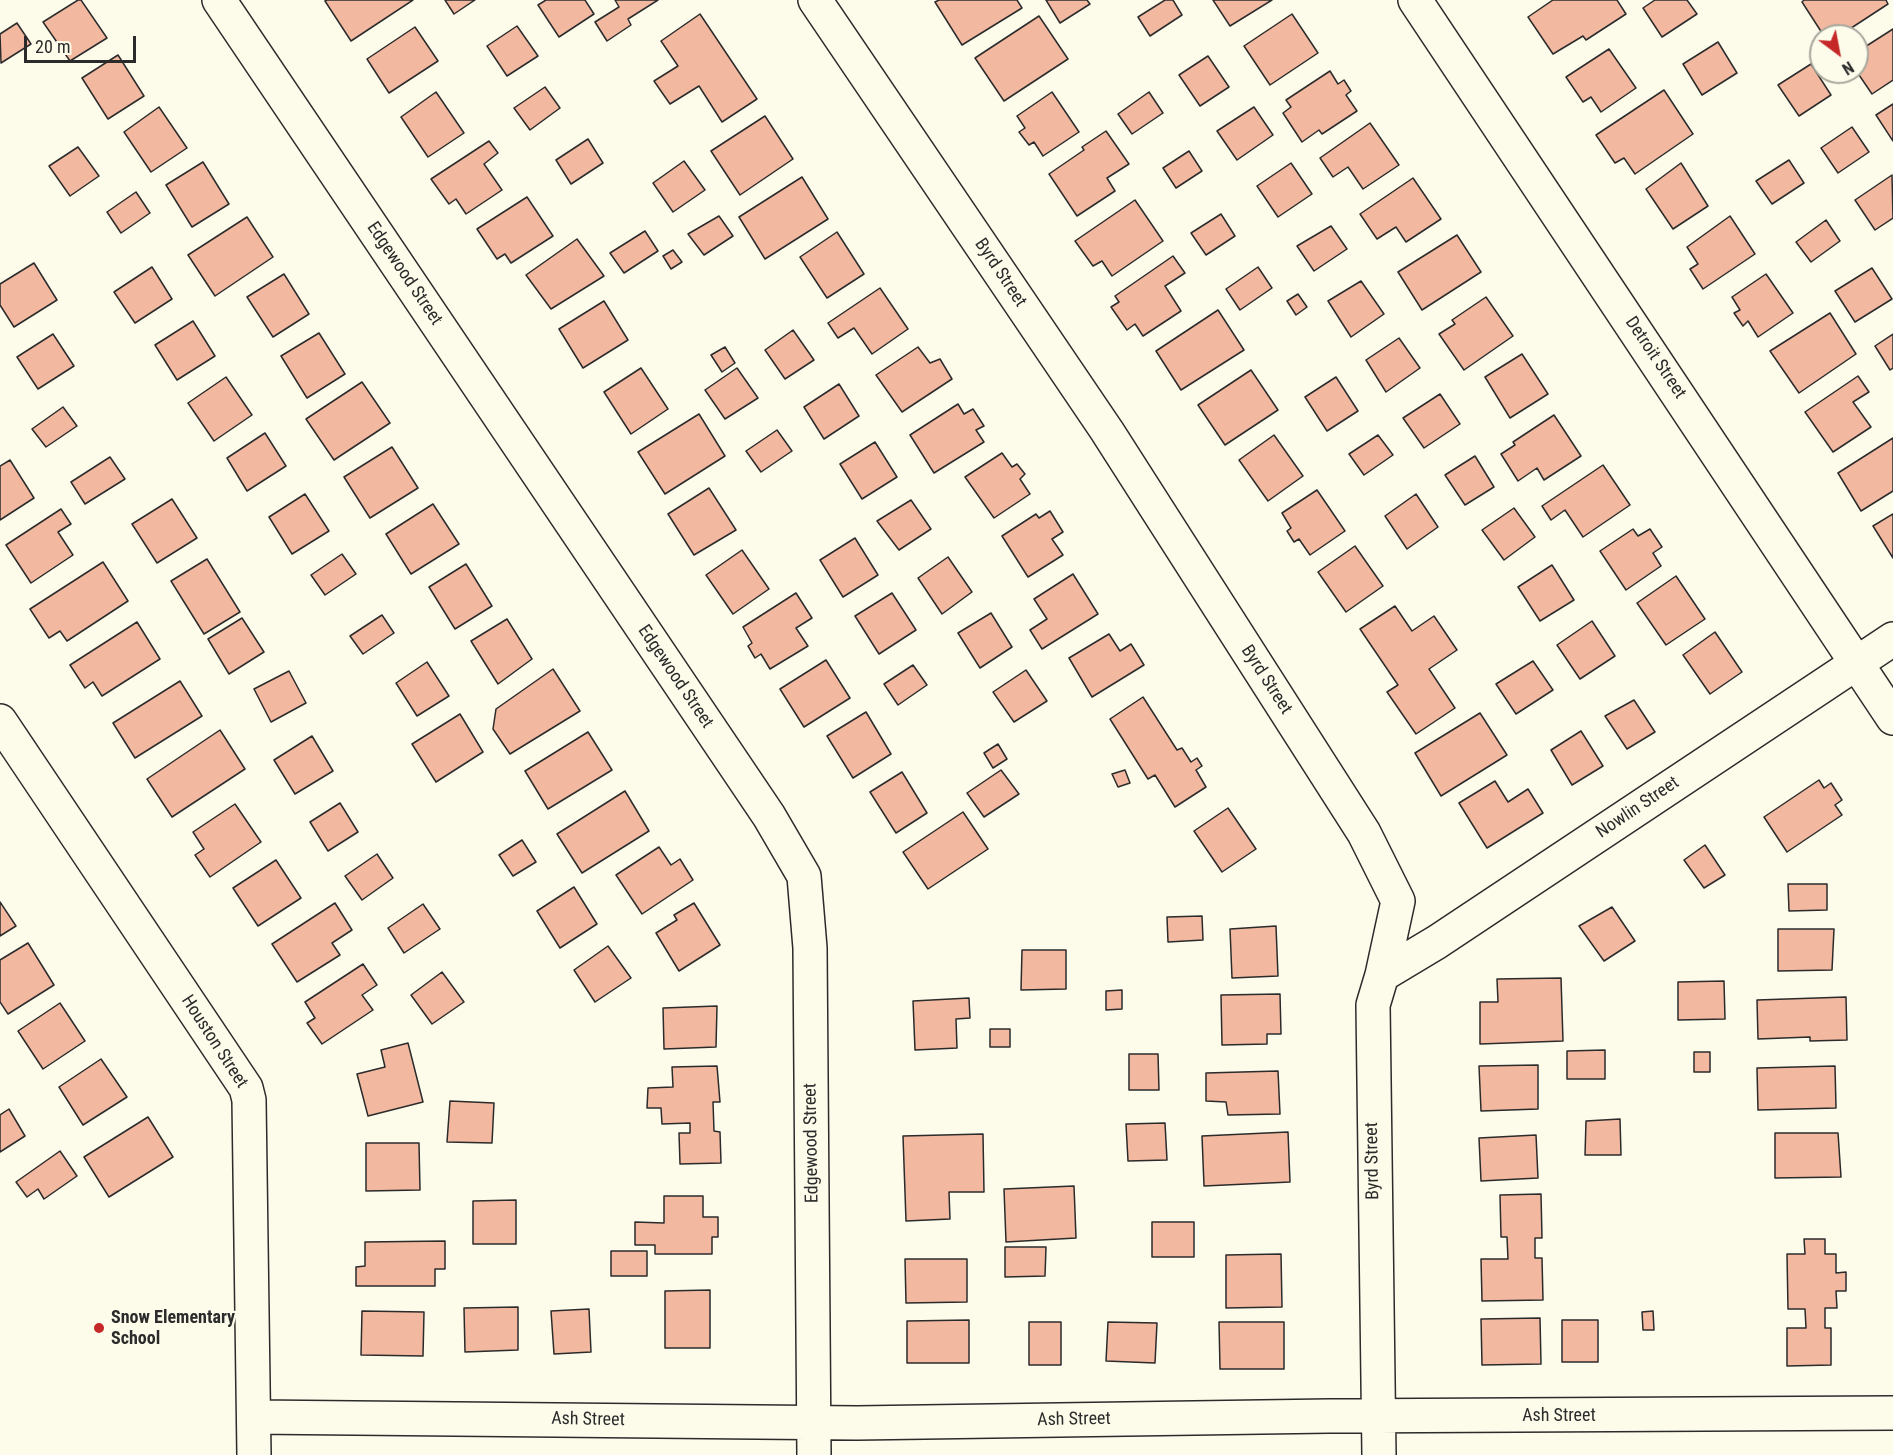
<!DOCTYPE html>
<html>
<head>
<meta charset="utf-8">
<style>
	body { margin:0 }
	#map { position:relative; width:1893px; height:1455px; overflow:hidden; background:#fdfbea; font-family:"Roboto Condensed",sans-serif }
	canvas { display:block }
	.north { position:absolute; left:1809px; top:24px; width:60px; height:60px; box-sizing:border-box; background:#fdfbea; border:2px solid #a9a89e; border-radius:50%; rotate:148deg; font-size:16px; font-weight:700; line-height:24px; text-align:center; color:#2b2b2b }
	.north::after { content:''; display:block; margin:auto; width:21px; height:27px; background:#c62828; clip-path:polygon(50% 0,100% 100%,50% 72%,0 100%) }
	.scale { position:absolute; left:24px; top:36px; width:112px; height:27px; box-sizing:border-box; border:3px solid #2b2b2b; border-top:0; padding-left:8px; font-size:18px; line-height:21px; white-space:nowrap; color:#2b2b2b; -webkit-text-stroke:4px #fdfbea; paint-order:stroke }
</style>
</head>
<body>
<div id="map">
<canvas width="1893" height="1455"></canvas>
<div class="north">N</div>
<div class="scale">20 m</div>
</div>
<script>
const c = document.querySelector('canvas').getContext('2d');
c.lineJoin = 'round';
function fillPath(path, color) {
  c.fillStyle = color;
  c.fill(path, 'evenodd');
}
function stroke(path, color, width, dash) {
  c.strokeStyle = color;
  c.lineWidth = width;
  c.lineCap = dash ? 'butt' : 'round';
  c.setLineDash(dash || []);
  c.stroke(path);
}
function drawText(font, color, halo, rows, align = 'center') {
  c.font = font + ' "Roboto Condensed",sans-serif';
  c.lineWidth = 4.5;
  c.setLineDash([]);
  c.textBaseline = 'middle';
  c.strokeStyle = halo;
  c.fillStyle = color;
  for (const [text, x, y, turn = 0] of rows) {
    c.save();
    c.translate(x, y);
    c.rotate((+turn || 0) * Math.PI / 180);
    c.textAlign = isNaN(turn) ? turn : align;
    if (halo) c.strokeText(text, 0, 0);
    c.fillText(text, 0, 0);
    c.restore();
  }
}
const building = new Path2D(`
	M78,0H81L107,38L70,61L43,22Z
	M327,0H413L351,41L325,1Z
	M445,0H475L454,14Z
	M546,0H585L594,14L559,37L538,5Z
	M615,0H658L628,19L631,25L607,41L595,22L619,7Z
	M939,0H1017L1022,8L962,45L935,2Z
	M1046,0H1087L1090,4L1060,23Z
	M1165,0H1173L1182,15L1150,36L1138,17Z
	M1213,0H1272L1230,26Z
	M1553,0H1617L1626,14L1586,40L1583,36L1553,54L1528,17Z
	M1655,0H1687L1697,14L1662,37L1643,8Z
	M1804,0H1886L1888,4L1839,36H1824L1802,2Z
	M700,14L757,99L722,122L699,86L670,104L654,81L678,66L661,41Z
	M1292,14L1318,53L1270,85L1244,46Z
	M1039,16L1068,59L1004,101L975,58Z
	M17,23L31,44L1,63L0,34Z
	M517,26L538,56L507,76L487,46Z
	M415,27L438,61L389,93L367,59Z
	M1893,29V80L1872,94L1857,72V52Z
	M1718,42L1737,73L1702,95L1683,64Z
	M1609,49L1636,88L1601,112L1591,97L1583,102L1566,77Z
	M118,55L144,96L108,119L82,78Z
	M1208,56L1229,87L1200,106L1179,75Z
	M1811,64L1831,95L1799,116L1778,85Z
	M1330,71L1338,84L1344,80L1351,91L1346,95L1357,111L1322,134L1319,130L1302,142L1283,113L1291,107L1286,100Z
	M545,87L560,108L530,130L514,108Z
	M1664,90L1693,134L1635,174L1624,158L1615,163L1596,135Z
	M436,92L464,133L428,157L401,117Z
	M1052,92L1079,132L1043,156L1034,142L1029,145L1019,132L1025,128L1017,116Z
	M1149,92L1163,113L1132,134L1118,114Z
	M1893,104V141L1876,115Z
	M159,107L187,148L151,172L124,132Z
	M1254,107L1273,135L1237,160L1217,131Z
	M765,116L793,159L740,195L711,151Z
	M1370,123L1399,165L1363,189L1348,167L1333,177L1320,158Z
	M1852,127L1869,152L1838,173L1821,148Z
	M1106,131L1129,164L1107,178L1115,191L1077,216L1049,174L1084,150L1082,147Z
	M588,139L603,163L571,184L556,160Z
	M489,141L498,153L484,164L502,190L466,214L456,199L449,204L431,179Z
	M78,147L99,176L70,196L49,166Z
	M1189,151L1202,171L1176,188L1163,168Z
	M1789,160L1804,183L1772,204L1756,181Z
	M684,161L705,190L673,212L653,183Z
	M203,162L229,204L192,227L166,185Z
	M1291,163L1312,194L1278,217L1257,186Z
	M1681,163L1708,206L1673,229L1646,189Z
	M1892,175L1893,218L1875,230L1855,200Z
	M802,177L828,219L765,259L739,217Z
	M1413,178L1441,219L1406,242L1396,227L1377,239L1360,214Z
	M136,192L150,213L121,233L107,212Z
	M527,197L553,236L511,263L505,254L497,259L477,229Z
	M1135,200L1163,241L1112,276L1102,261L1093,266L1075,241Z
	M1221,214L1235,236L1206,255L1191,233Z
	M719,216L733,236L704,255L688,234Z
	M1730,216L1755,254L1703,289L1690,269L1698,264L1687,247Z
	M247,217L273,257L215,296L188,255Z
	M1826,220L1840,241L1811,262L1796,242Z
	M1331,226L1347,249L1314,271L1297,246Z
	M645,231L658,251L624,273L610,253Z
	M837,232L864,274L827,298L800,257Z
	M1457,235L1481,272L1422,310L1398,272Z
	M577,239L604,276L551,309L526,275Z
	M673,250L682,262L671,269L663,256Z
	M1173,256L1185,273L1165,286L1181,311L1143,336L1135,324L1127,330L1111,307L1119,302L1115,296Z
	M34,263L57,300L14,327L0,305V284Z
	M152,267L172,299L135,323L114,292Z
	M1258,267L1272,288L1240,310L1226,289Z
	M1872,268L1892,299L1855,322L1835,291Z
	M284,274L309,314L273,337L247,297Z
	M1766,274L1793,313L1758,337L1748,321L1743,326L1734,313L1740,310L1732,297Z
	M1361,281L1384,314L1351,337L1328,301Z
	M880,288L908,329L872,354L854,328L838,338L828,323Z
	M1298,294L1307,307L1296,315L1287,301Z
	M1486,297L1513,336L1464,370L1439,334L1455,324L1452,320Z
	M604,301L628,340L583,368L559,329Z
	M1218,310L1244,350L1181,390L1156,351Z
	M1830,313L1856,354L1799,393L1770,351Z
	M193,321L215,356L177,380L155,345Z
	M793,330L814,360L785,379L765,350Z
	M319,333L345,374L307,398L281,356Z
	M53,334L74,366L38,389L17,357Z
	M1893,334V368L1890,370L1875,346Z
	M1399,338L1420,368L1386,392L1366,360Z
	M725,347L735,363L722,372L711,355Z
	M918,347L930,363L940,359L952,379L902,412L876,375Z
	M1522,354L1548,394L1510,418L1485,377Z
	M641,368L668,409L631,434L604,392Z
	M737,368L758,398L725,419L705,390Z
	M1251,370L1278,410L1225,445L1198,405Z
	M1858,376L1869,392L1853,402L1871,427L1833,452L1805,412Z
	M226,377L252,415L214,441L188,403Z
	M1336,377L1358,411L1327,431L1305,397Z
	M362,382L390,423L334,460L306,419Z
	M839,384L859,416L824,439L804,407Z
	M1440,394L1460,424L1424,448L1403,418Z
	M958,404L964,414L973,409L984,426L976,430L984,442L934,473L910,435Z
	M63,407L77,426L46,447L32,429Z
	M699,414L725,456L665,494L638,452Z
	M1554,415L1581,456L1544,480L1537,468L1518,481L1501,454L1515,445L1513,442Z
	M777,430L792,451L761,472L746,451Z
	M265,433L286,466L247,491L227,458Z
	M1274,435L1303,476L1268,501L1239,460Z
	M1378,435L1393,455L1364,475L1349,454Z
	M1893,438V491L1861,511L1838,473Z
	M875,442L897,477L862,499L840,464Z
	M392,447L418,488L370,518L344,477Z
	M1002,453L1012,467L1017,464L1025,474L1020,479L1030,494L994,518L965,477Z
	M1475,456L1494,487L1465,505L1445,475Z
	M110,457L125,479L85,504L71,482Z
	M10,460L34,498L0,520V466Z
	M1603,465L1630,505L1583,537L1565,510L1551,520L1542,506Z
	M709,488L736,530L694,555L668,514Z
	M1317,490L1345,531L1310,555L1299,539L1294,542L1287,531L1291,528L1282,513Z
	M305,494L329,531L292,554L269,517Z
	M1416,494L1438,527L1407,549L1385,516Z
	M172,499L197,538L157,563L132,524Z
	M911,500L931,529L899,550L877,521Z
	M433,504L459,544L411,574L386,534Z
	M1514,508L1535,537L1504,560L1482,530Z
	M61,509L71,524L58,532L73,555L31,583L6,545Z
	M1050,511L1063,532L1052,539L1063,555L1028,577L1002,536L1036,514L1039,518Z
	M1893,514V558L1873,526Z
	M1633,529L1638,536L1650,529L1662,547L1653,553L1661,566L1626,590L1600,551Z
	M855,538L878,575L843,597L820,560Z
	M1355,546L1383,586L1346,612L1318,572Z
	M742,550L769,589L733,614L706,575Z
	M342,554L356,574L325,595L311,575Z
	M948,557L972,592L942,614L918,578Z
	M207,559L240,612L204,634L171,581Z
	M103,562L128,601L67,641L60,631L49,638L30,609Z
	M466,564L492,606L455,629L429,587Z
	M1552,565L1574,600L1540,621L1518,587Z
	M1073,574L1098,614L1042,649L1030,630L1047,619L1034,599Z
	M1676,576L1705,619L1666,645L1637,603Z
	M796,593L812,618L796,628L808,646L770,669L761,654L755,658L748,646L752,643L743,627Z
	M892,593L916,630L879,654L855,616Z
	M1395,606L1412,631L1434,616L1457,650L1429,669L1455,708L1416,734L1387,692L1398,685L1360,629Z
	M991,613L1012,647L980,668L958,633Z
	M382,615L394,633L363,654L350,636Z
	M242,618L264,652L229,674L208,639Z
	M507,619L532,659L498,684L471,641Z
	M1592,621L1615,656L1580,679L1557,645Z
	M137,622L160,659L102,696L93,682L85,688L70,665Z
	M1715,632L1742,672L1710,694L1683,655Z
	M1109,634L1120,651L1131,644L1144,665L1092,697L1069,658Z
	M826,660L850,698L804,727L780,689Z
	M1533,661L1553,690L1516,714L1496,684Z
	M427,662L449,696L417,716L396,683Z
	M913,665L927,685L898,705L884,684Z
	M553,669L580,711L510,754L493,729L496,709Z
	M1026,670L1047,701L1014,722L993,692Z
	M289,671L306,703L271,722L254,689Z
	M180,681L202,716L135,758L113,723Z
	M1143,697L1177,750L1182,748L1191,762L1197,758L1202,766L1196,770L1206,787L1175,807L1155,775L1148,779L1110,719Z
	M1634,700L1655,732L1627,749L1605,716Z
	M866,712L891,754L853,778L827,736Z
	M1480,713L1507,755L1441,796L1415,753Z
	M460,714L483,752L436,782L412,744Z
	M220,730L245,769L172,817L147,779Z
	M1581,731L1603,766L1572,785L1551,750Z
	M588,732L612,770L548,809L525,771Z
	M312,736L333,771L295,794L274,760Z
	M998,744L1007,759L993,768L984,753Z
	M1001,770L1019,794L984,817L967,793Z
	M1125,770L1130,783L1118,787L1112,774Z
	M902,772L927,813L896,833L870,792Z
	M1819,780L1824,788L1831,783L1842,800L1835,805L1842,815L1787,852L1764,817Z
	M1495,781L1508,802L1528,789L1543,813L1487,848L1459,803Z
	M625,791L649,831L582,873L557,834Z
	M340,803L358,832L328,851L310,822Z
	M235,804L261,842L210,877L195,855L204,849L193,832Z
	M1228,808L1256,849L1222,872L1194,831Z
	M963,812L988,849L928,889L903,852Z
	M522,840L536,862L513,876L499,855Z
	M1705,845L1725,875L1704,888L1684,860Z
	M659,847L671,865L680,859L693,880L642,914L616,875Z
	M377,854L393,878L362,900L345,876Z
	M276,860L301,898L258,926L233,888Z
	M1788,884H1827V910L1789,911Z
	M574,887L597,924L560,948L537,911Z
	M0,902L16,926L0,936Z
	M335,903L352,930L332,943L340,955L297,982L272,944Z
	M694,903L720,945L679,971L656,933L677,920L674,915Z
	M423,904L440,929L404,953L388,928Z
	M1612,907L1635,941L1604,961L1579,926Z
	M1202,916L1203,940L1168,942L1167,917Z
	M1276,926L1278,976L1232,978L1230,929Z
	M1778,929H1834L1832,970L1778,971Z
	M28,943L54,985L8,1014L0,1002V960Z
	M608,946L631,978L595,1002L574,970Z
	M1022,950H1066V989L1021,990Z
	M363,964L377,985L362,995L373,1010L322,1044L307,1023L315,1018L305,1002Z
	M442,972L464,1002L432,1024L411,995Z
	M1561,978L1563,1041L1480,1044V1002H1498L1497,979Z
	M1724,981L1725,1019L1678,1020V982Z
	M1122,990V1009L1106,1010V991Z
	M1280,994L1281,1034H1267V1044L1222,1045L1221,995Z
	M1846,997L1847,1040L1810,1041V1037L1758,1039L1757,1000Z
	M969,998L970,1018L956,1019L957,1048L915,1050L913,1001Z
	M60,1003L85,1041L43,1069L18,1031Z
	M717,1006L716,1047L664,1049L663,1008Z
	M990,1029H1010V1047H990Z
	M408,1043L423,1102L368,1116L357,1074L385,1067L381,1050Z
	M1605,1050V1079H1567V1051Z
	M1694,1052H1710V1072H1694Z
	M1129,1054H1158L1159,1090H1129Z
	M101,1059L127,1097L83,1125L59,1087Z
	M1538,1065V1109L1481,1111L1479,1066Z
	M717,1066L720,1102H713L714,1131L720,1132L721,1163L680,1164L679,1133H690V1123L662,1124L661,1108H647L648,1088L673,1087L672,1067Z
	M1835,1066L1836,1108L1758,1110L1757,1068Z
	M1278,1071L1280,1114L1228,1115L1226,1102L1206,1101V1073Z
	M450,1101L494,1103L492,1143L447,1142Z
	M9,1109L25,1136L0,1152V1115Z
	M148,1117L173,1157L109,1197L84,1157Z
	M1620,1119L1621,1155H1585L1586,1121Z
	M1165,1123L1167,1160L1128,1161L1126,1124Z
	M1288,1132L1290,1182L1204,1186L1202,1136Z
	M1775,1133H1838L1841,1177L1775,1178Z
	M983,1134L984,1192H949L950,1219L906,1221L903,1136Z
	M1536,1135L1538,1178L1481,1181L1479,1138Z
	M366,1143H419L420,1190L366,1191Z
	M60,1151L77,1176L44,1199L38,1189L27,1197L16,1182Z
	M1074,1186L1076,1238L1006,1242L1004,1189Z
	M1541,1194L1542,1238H1535V1258H1542L1543,1300L1482,1301L1481,1259H1508L1507,1237H1501L1500,1195Z
	M664,1196H703V1217H718V1237H712V1254H655V1245H635V1222L664,1223Z
	M516,1200V1244H473V1201Z
	M1152,1222H1194V1257H1152Z
	M1804,1239H1825V1254H1836V1273L1846,1272V1291H1836L1837,1308H1825V1328H1831V1365L1787,1366V1328H1806L1805,1309H1788L1787,1254H1805Z
	M445,1241V1269H435V1286H356V1267L365,1266V1242Z
	M1005,1247H1046L1045,1276L1005,1277Z
	M611,1251H647V1276H611Z
	M1281,1254L1282,1307L1226,1308V1255Z
	M905,1259H967V1302L906,1303Z
	M710,1290V1348H665V1291Z
	M518,1307V1350L465,1352L464,1308Z
	M589,1309L591,1352L554,1354L551,1311Z
	M362,1311L424,1312L423,1356L361,1355Z
	M1653,1311L1654,1330H1643L1642,1312Z
	M1540,1318L1541,1364L1482,1365L1481,1319Z
	M969,1320V1363H907V1321Z
	M1562,1320H1598V1362H1562Z
	M1029,1322H1061V1365H1029Z
	M1108,1322L1157,1323L1155,1363L1106,1361Z
	M1219,1322H1284V1369H1220Z`);
fillPath(building, '#f2b8a0');
stroke(building, '#2b2b2b', 1.5);
const minor = new Path2D(`
	M219,0L769,816L804,876L810,948L814,1455
	M815,0L1107,431L1364,833L1398,901L1382,975L1373,1005L1379,1455
	M1415,0L1893,718
	M0,721L246,1088L249,1100L254,1455
	M1382,975L1437,942L1893,639
	M254,1417L857,1423L1329,1416L1893,1413`);
stroke(minor, '#2b2b2b', 36);
stroke(minor, '#fdfbea', 33);
for (const [x, y, r, color] of [
	[99,1328,6,"#c62828"]
]) {
  const dot = new Path2D();
  dot.arc(x, y, r, 0, 2 * Math.PI);
  c.fillStyle = color;
  c.fill(dot);
  stroke(dot, '#fdfbea', 2);
}
drawText('18px', '#2b2b2b', '#fdfbea', [
	["Byrd Street",1000,273,56],
	["Edgewood Street",404,274,56],
	["Detroit Street",1655,358,56],
	["Edgewood Street",675,677,56],
	["Byrd Street",1266,680,57],
	["Nowlin Street",1638,808,-34],
	["Houston Street",214,1042,57],
	["Edgewood Street",812,1143,-91],
	["Byrd Street",1373,1161,-91],
	["Ash Street",1559,1416],
	["Ash Street",588,1420,1],
	["Ash Street",1074,1420,-1]
]);
drawText('bold 18px', '#2b2b2b', '#fdfbea', [
	["Snow Elementary",111,1318],
	["School",111,1339]
], 'left');
</script>
</body>
</html>
